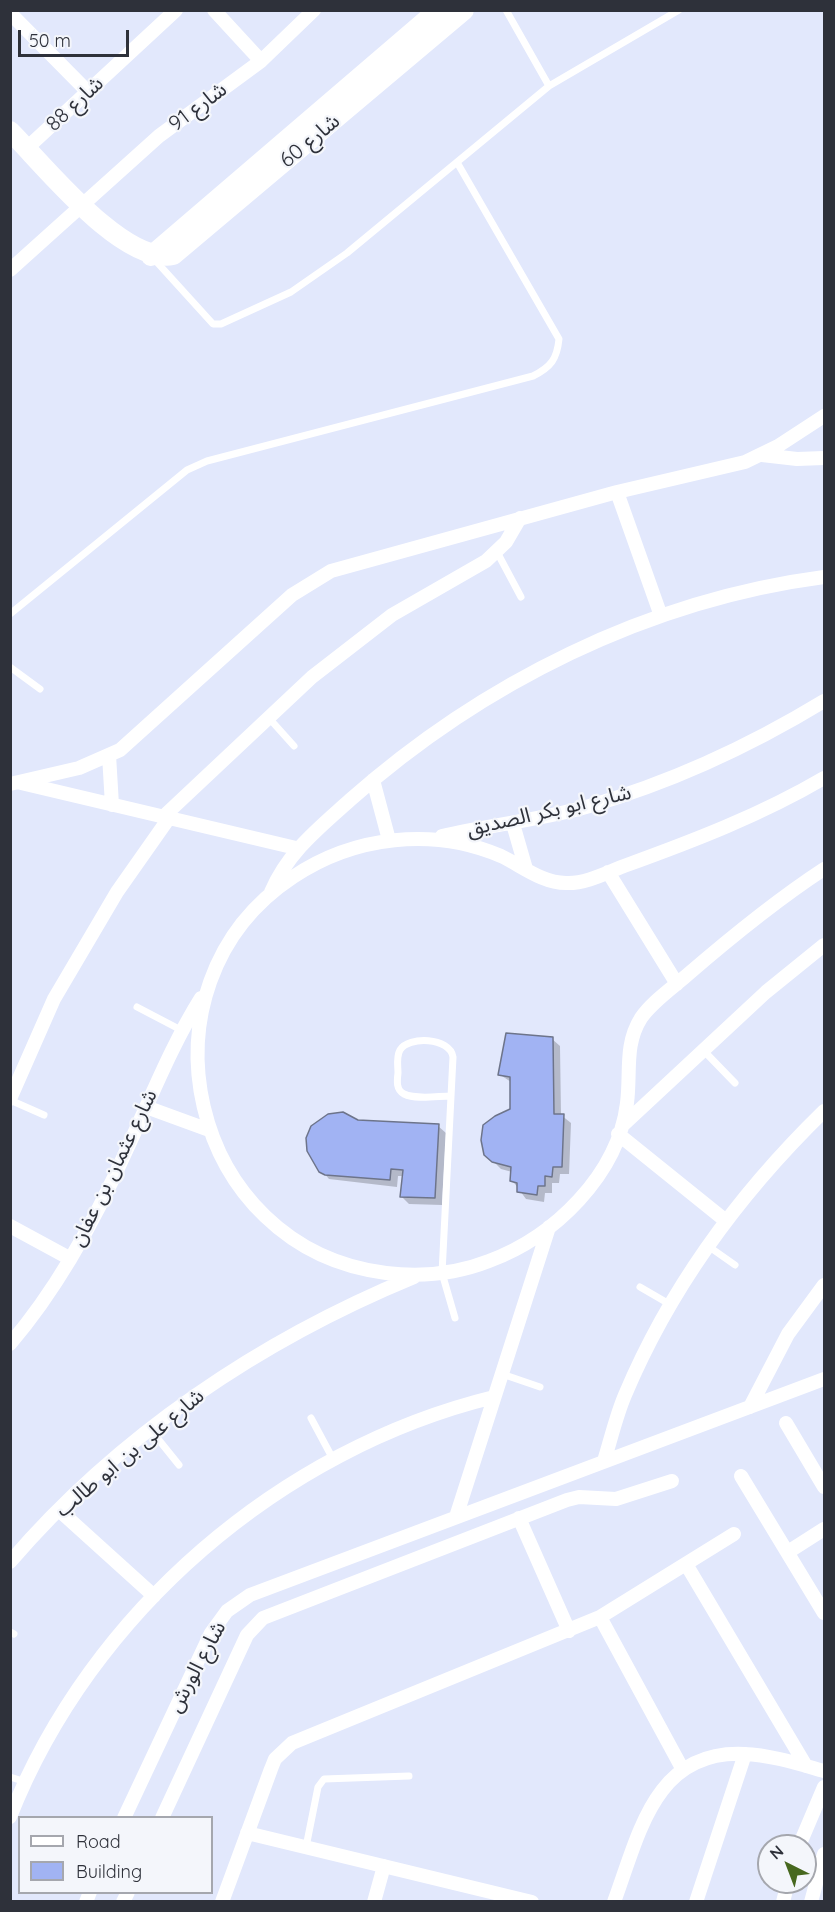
<!DOCTYPE html>
<html>
<head>
<meta charset="utf-8">
<style>
	body { margin:0 }
	#map { position:relative; width:835px; height:1912px; overflow:hidden; background:#e2e8fc; font-family:Quicksand,sans-serif }
	canvas { display:block }
	.frame { position:absolute; inset:0; border:12px solid #2e313a; pointer-events:none }
	.legend { position:absolute; left:18px; top:1816px; width:195px; height:78px; box-sizing:border-box; background:#f4f6fb; border:2px solid #a5a7ae; margin:0; padding:8px 10px; list-style:none; font-size:18px; color:#2e313a }
	.legend li { display:flex; align-items:center; gap:12px; height:30px }
	.legend b { width:30px; border:2px solid #a5a7ae }
	.north { position:absolute; left:757px; top:1834px; width:60px; height:60px; box-sizing:border-box; background:#f4f6fb; border:2px solid #a5a7ae; border-radius:50%; rotate:318deg; font-size:16px; font-weight:700; line-height:24px; text-align:center; color:#2e313a }
	.north::after { content:''; display:block; margin:auto; width:21px; height:27px; background:#47681f; clip-path:polygon(50% 0,100% 100%,50% 72%,0 100%) }
	.scale { position:absolute; left:18px; top:30px; width:111px; height:27px; box-sizing:border-box; border:3px solid #2e313a; border-top:0; padding-left:8px; font-size:18px; line-height:21px; white-space:nowrap; color:#2e313a; -webkit-text-stroke:4px #f4f6fb; paint-order:stroke }
</style>
</head>
<body>
<div id="map">
<canvas width="835" height="1912"></canvas>
<div class="frame"></div>
<ul class="legend">
<li><b style="height:8px;background:#fff"></b>Road</li>
<li><b style="height:16px;background:#a1b3f3"></b>Building</li>
</ul>
<div class="north">N</div>
<div class="scale">50 m</div>
</div>
<script>
const c = document.querySelector('canvas').getContext('2d');
c.lineJoin = 'round';
function fillPath(path, color) {
  c.fillStyle = color;
  c.fill(path, 'evenodd');
}
function stroke(path, color, width, dash) {
  c.strokeStyle = color;
  c.lineWidth = width;
  c.lineCap = dash ? 'butt' : 'round';
  c.setLineDash(dash || []);
  c.stroke(path);
}
function drawText(font, color, halo, rows, align = 'center') {
  c.font = font + ' Quicksand,"Noto Sans Arabic",sans-serif';
  c.lineWidth = 4.5;
  c.setLineDash([]);
  c.textBaseline = 'middle';
  c.strokeStyle = halo;
  c.fillStyle = color;
  for (const [text, x, y, turn = 0] of rows) {
    c.save();
    c.translate(x, y);
    c.rotate((+turn || 0) * Math.PI / 180);
    c.textAlign = isNaN(turn) ? turn : align;
    if (halo) c.strokeText(text, 0, 0);
    c.fillText(text, 0, 0);
    c.restore();
  }
}
fillPath(new Path2D(`
	M552,1039L560,1046L561,1115L571,1123L569,1174H560L559,1183H552V1193H545L544,1202L526,1199L512,1180V1172L501,1169L486,1154L511,1110V1082L499,1074Z
	M357,1121L438,1126L446,1133L442,1205L409,1204L402,1197L404,1176H398L397,1187L329,1179L312,1159L308,1139Z`), '#0003');
const building = new Path2D(`
	M506,1033L553,1037L554,1114H564L562,1167H553L552,1177L545,1176V1186H538L537,1195L517,1192V1183L510,1181L511,1167L492,1162L484,1155L481,1140L483,1125L495,1116L510,1109V1077L498,1075Z
	M343,1112L358,1120L439,1124L435,1198L400,1197L403,1170L391,1169L390,1180L325,1175L319,1172L307,1151L306,1138L311,1126L328,1114Z`);
fillPath(building, '#a1b3f3');
stroke(building, '#6d748a', 1.5);
stroke(new Path2D(`
	M506,10L549,86
	M154,259L213,324H221L291,292L347,253L549,86L679,10
	M497,552L521,597
	M10,614L187,470L207,461L533,376C551,367 557,359 559,339L458,164
	M10,667L40,689
	M268,717L294,746
	M137,1007L181,1030
	M703,1050L735,1083
	M451,1096C438,1096 416,1100 404,1094C396,1090 397,1081 398,1073C398,1066 396,1057 400,1050C408,1036 450,1037 453,1057L442,1273L455,1318
	M10,1100L44,1115
	M708,1246L735,1265
	M640,1287L671,1305
	M502,1374L540,1387
	M311,1418L333,1459
	M150,1429L179,1465
	M10,1632L14,1634
	M10,1777L26,1782
	M306,1847L318,1787L324,1779L409,1776`), '#fff', 7);
stroke(new Path2D(`
	M214,10L261,61
	M10,13L88,92
	M27,148L176,10
	M10,270L159,136L261,61L314,10
	M762,455L797,459L824,458
	M617,492L661,616
	M109,755L112,805
	M824,778C761,815 693,841 624,866C606,873 585,884 566,883C542,883 522,866 501,856C433,827 354,836 293,877C128,986 189,1249 386,1273C420,1277 456,1274 489,1261C554,1237 618,1175 627,1103C631,1073 624,1045 641,1018C652,1002 671,989 686,976C730,938 775,901 824,869
	M373,780L389,840
	M21,783L296,848
	M10,784L79,768L120,750L292,595L331,571L617,492L745,462L778,446L824,416
	M163,817L312,677L392,615L486,561L506,542L520,518
	M513,824L526,869
	M442,836C490,825 539,820 586,807C670,783 750,746 824,701
	M608,872L677,984
	M271,892C288,852 319,828 350,800C482,683 648,600 824,577
	M10,1099L54,999L117,892L169,818
	M146,1107L209,1130
	M622,1126L766,992L824,945
	M618,1134L726,1221
	M10,1226L69,1258
	M10,1344C58,1288 97,1216 127,1149C151,1098 171,1046 201,998
	M750,1407L788,1334L824,1285
	M786,1423L824,1487
	M604,1461C611,1439 616,1416 625,1395C670,1288 741,1192 824,1111
	M741,1476L824,1613
	M60,1511L154,1596
	M456,1517L549,1227
	M519,1518L569,1631
	M788,1552L824,1529
	M10,1562C119,1435 261,1340 414,1277
	M686,1564L806,1766
	M600,1617L683,1770
	M10,1817C91,1612 281,1449 494,1397
	M124,1818L211,1633L227,1611L250,1595L824,1379
	M162,1818L247,1635L263,1618L567,1500L579,1497L616,1499L672,1481
	M247,1833L532,1902
	M799,1846L824,1787
	M86,1902L90,1892
	M123,1902L128,1892
	M222,1902L271,1769L275,1759L292,1743L600,1617L734,1534
	M374,1902L384,1866
	M614,1902C639,1835 654,1750 744,1754C771,1755 799,1764 824,1771
	M696,1902L745,1754
	M783,1902L788,1882
	M811,1902L824,1854`), '#fff', 14);
stroke(new Path2D(`
	M10,131C44,165 123,265 173,255L464,10
	M151,256L438,10`), '#fff', 20);
drawText('21px', '#2e313a', '#f4f6fb', [
	["شارع 88",75,104,-43],
	["شارع 91",198,107,-37],
	["شارع 60",310,141,-40],
	["شارع ابو بكر الصديق",549,811,-13],
	["شارع عثمان بن عفان",114,1168,-64],
	["شارع على بن ابو طالب",130,1453,-40],
	["شارع الورش",197,1667,-62]
]);
</script>
</body>
</html>
